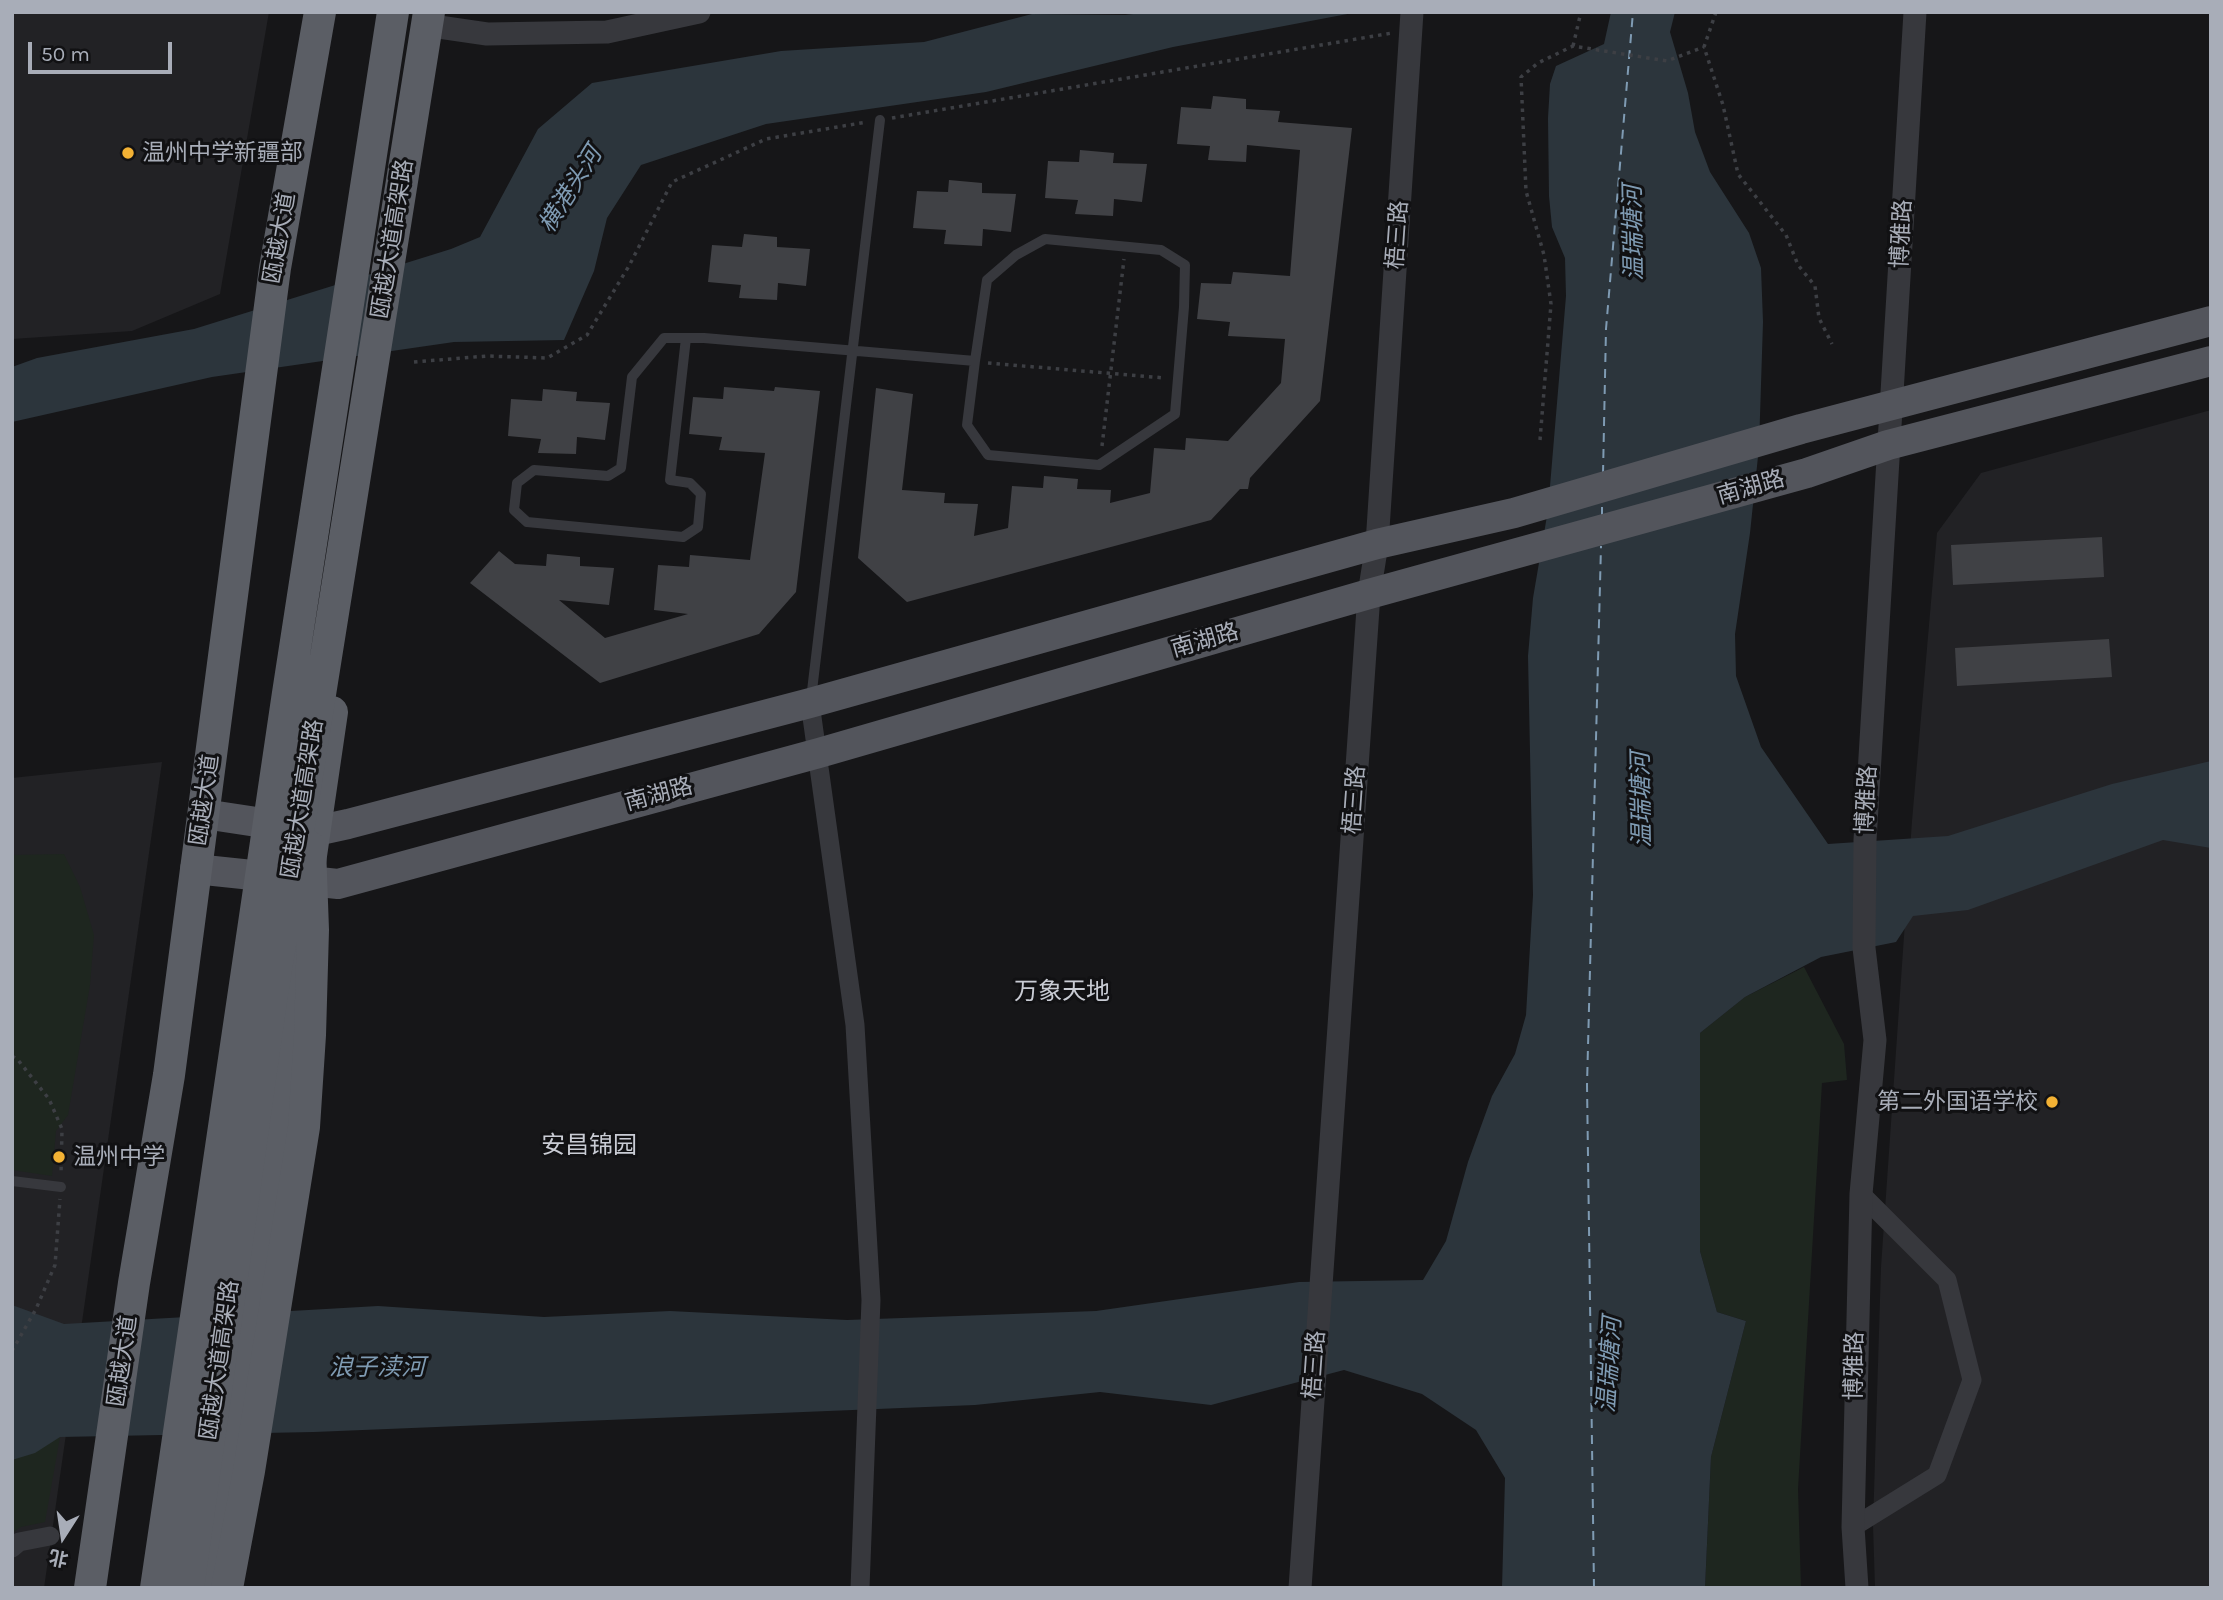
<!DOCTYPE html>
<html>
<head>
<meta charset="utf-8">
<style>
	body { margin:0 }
	#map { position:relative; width:2223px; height:1600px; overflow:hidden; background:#161618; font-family:Karla,"Noto Sans SC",sans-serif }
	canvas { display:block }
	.frame { position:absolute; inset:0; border:14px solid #a8adb8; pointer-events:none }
	.north { position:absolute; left:28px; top:1502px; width:70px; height:70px; -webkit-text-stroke:5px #111113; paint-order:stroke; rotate:192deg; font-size:19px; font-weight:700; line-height:28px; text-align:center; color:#a8adb8 }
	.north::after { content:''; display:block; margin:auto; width:24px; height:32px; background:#a8adb8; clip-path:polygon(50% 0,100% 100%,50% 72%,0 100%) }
	.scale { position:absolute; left:28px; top:42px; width:144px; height:32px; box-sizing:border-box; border:4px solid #a8adb8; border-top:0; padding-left:9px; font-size:21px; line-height:24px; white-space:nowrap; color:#a8adb8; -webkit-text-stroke:5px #111113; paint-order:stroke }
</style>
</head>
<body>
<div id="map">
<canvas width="2223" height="1600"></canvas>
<div class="frame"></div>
<div class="north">北</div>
<div class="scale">50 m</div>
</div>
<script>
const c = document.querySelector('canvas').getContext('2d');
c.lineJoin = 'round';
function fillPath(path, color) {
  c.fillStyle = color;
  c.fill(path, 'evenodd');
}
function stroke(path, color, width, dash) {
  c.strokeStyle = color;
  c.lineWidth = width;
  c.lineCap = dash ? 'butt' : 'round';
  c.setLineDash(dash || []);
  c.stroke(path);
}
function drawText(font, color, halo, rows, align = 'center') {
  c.font = font + ' Karla,"Noto Sans SC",sans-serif';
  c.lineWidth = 6;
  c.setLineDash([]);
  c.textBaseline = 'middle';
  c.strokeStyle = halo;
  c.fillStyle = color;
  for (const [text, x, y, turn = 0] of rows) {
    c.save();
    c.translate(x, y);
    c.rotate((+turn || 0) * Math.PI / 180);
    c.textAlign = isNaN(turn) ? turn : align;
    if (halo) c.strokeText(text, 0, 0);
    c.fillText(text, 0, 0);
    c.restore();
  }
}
fillPath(new Path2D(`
	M12,12H269L220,294L132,331L12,339Z
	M2211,410V1588H1875L1873,1525L1881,1267L1912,821L1937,533L1981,473Z
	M162,762L44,1588H12V778Z`), '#222225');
fillPath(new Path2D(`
	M64,854L80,887L94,935L90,985L68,1115L56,1131L52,1176L12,1170V855Z
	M1804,967L1844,1044L1847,1080L1822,1083L1798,1489L1801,1588H1705L1711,1457L1746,1321L1717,1312L1700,1251V1033L1745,997Z
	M60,1437L45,1522L21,1527L12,1533V1460Z`), '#1e261f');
fillPath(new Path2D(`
	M1149,12H1358L1173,47L986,92L766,124L641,165L607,218L594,271L564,340L454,342L212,377L12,422V367L37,358L194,329L451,249L480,237L538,129L592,83L781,51L924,42L1032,14L1125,15Z
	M1611,12H1675L1670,32L1688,93L1695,132L1710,172L1749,233L1761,268L1763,322L1759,447L1750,533L1735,634L1736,676L1761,747L1828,844L1948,836L2112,784L2211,761V848L2163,840L1968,910L1913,916L1896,942L1821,957L1745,997L1700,1033V1251L1717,1312L1746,1321L1711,1457L1705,1588H1502L1505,1478L1476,1430L1422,1394L1344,1370L1211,1405L1100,1392L975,1405L314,1432L60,1437L35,1453L12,1460V1305L64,1324L378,1306L544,1317L670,1311L847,1320L1096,1311L1299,1282L1423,1280L1446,1241L1468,1162L1492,1096L1515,1054L1526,1015L1533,895L1528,656L1533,598L1548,510L1566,296L1565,258L1552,227L1549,196L1548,118L1550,84L1556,66L1604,44Z`), '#2c353c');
stroke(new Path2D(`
	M1603,474L1606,329L1633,12
	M1602,516V501
	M1594,1588L1587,1085L1601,546`), '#7f9bb3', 2, [9, 7]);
fillPath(new Path2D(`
	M1213,96L1246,99V109L1280,111L1278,122L1352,128L1320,401L1250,478L1248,489H1240L1211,520L907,602L858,558L876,388L913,394L902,490L945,493L944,503L978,504L974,536L1008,528L1012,486L1043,488L1044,476L1078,479L1077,489L1111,490L1110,503L1150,493L1154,448L1185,450L1186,438L1228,441L1281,383L1285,339L1228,336L1230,322L1197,319L1201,283L1231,284L1233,272L1290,276L1300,150L1247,145L1246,162L1208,160L1210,146L1177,144L1181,107L1211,109Z
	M1080,150L1114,153L1113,163L1147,164L1142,202L1114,199L1113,216L1075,214L1078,200L1045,198L1048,161L1079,162Z
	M949,180L982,183V193L1016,194L1011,232L983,229L982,246L944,244L946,230L913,228L917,191L948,192Z
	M744,234L777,237V247L810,249L806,286L778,283L777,300L739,298L741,285L708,282L712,245L742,247Z
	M724,387L774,391L775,387L820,391L796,592L759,634L600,683L470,583L499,551L515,564L546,566L547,554L580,557V566L614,568L609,605L559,600L605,638L688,614L654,610L658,565L689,567L690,555L750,560L765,453L719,450L722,437L689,434L693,397L723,399Z
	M543,389L577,392L576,401L610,403L605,440L577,437L576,454L538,453L541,439L508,436L511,399L542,401Z
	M2102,537L2104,577L1953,585L1951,545Z
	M2109,639L2112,677L1957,686L1955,648Z`), '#404145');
stroke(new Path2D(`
	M1716,12L1704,47L1723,105L1738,174L1786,235L1798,265L1815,286L1819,318L1832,344
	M1573,46L1581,12
	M892,118L1392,33
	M414,362L487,356L547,358L587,335L629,266L672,182L766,139L867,122
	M988,363L1165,378
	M1540,440L1551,304L1544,255L1526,191L1521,77L1538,63L1573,46L1667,61L1704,47
	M1102,446L1124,259
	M12,1056L18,1060L49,1099L62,1129L61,1174
	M12,1351L36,1309L55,1265L60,1199`), '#3d3f44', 3.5, [3.5, 5]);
stroke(new Path2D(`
	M686,338L670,480L690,483L701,494L698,527L683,537L527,522L514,510L517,483L534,470L608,476L621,468L632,377L664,338H704L975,361L967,425L988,455L1099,465L1175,414L1184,307L1185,265L1161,250L1045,239L1016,255L987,280L975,361
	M811,699L880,120
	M12,1181L61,1187`), '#37383d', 10);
stroke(new Path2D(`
	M810,703L855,1025L871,1300L860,1588
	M1853,1527L1937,1475L1972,1380L1947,1280L1861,1194
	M12,1548L19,1542L50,1536`), '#37383d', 19);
stroke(new Path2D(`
	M432,26L487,34L607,32L699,12
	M1300,1588L1369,594L1377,544L1412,12
	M1857,1588L1853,1527L1861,1194L1875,1040L1864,948L1865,840L1915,12`), '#37383d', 23);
stroke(new Path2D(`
	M204,814L316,831L348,824L810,703L1377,544L1514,513L1801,429L2211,321
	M195,869L338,884L819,753L1369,594L1807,473L1888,445L2211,361`), '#53555c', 30);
stroke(new Path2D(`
	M308,876L332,712
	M90,1588L134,1283L169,1075L275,268L320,12
	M212,1588V1574L284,1096L300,948`), '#5b5e65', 32);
stroke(new Path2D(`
	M156,1588L288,693L393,12
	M188,1588L271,1001L429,12
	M227,1588L249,1471L304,1127L310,1035L313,930L310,847`), '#5b5e65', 32);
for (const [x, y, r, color] of [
	[128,153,7,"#f2b134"],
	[2052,1102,7,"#f2b134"],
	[59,1157,7,"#f2b134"]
]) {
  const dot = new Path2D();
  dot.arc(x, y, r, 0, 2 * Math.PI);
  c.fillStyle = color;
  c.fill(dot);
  stroke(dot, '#111113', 2.5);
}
drawText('23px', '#a8adb8', '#111113', [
	["温州中学新疆部",142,153],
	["第二外国语学校",2038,1102,"right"],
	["温州中学",73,1157]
], 'left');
drawText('23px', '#a8adb8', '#111113', [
	["博雅路",1902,234,-87],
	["梧三路",1398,235,-86],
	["瓯越大道",280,238,-80],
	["瓯越大道高架路",393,239,-81],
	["南湖路",1751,488,-16],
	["南湖路",1205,641,-16],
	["南湖路",659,795,-15],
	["瓯越大道高架路",303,799,-81],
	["瓯越大道",205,800,-82],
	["梧三路",1355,800,-86],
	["博雅路",1867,800,-87],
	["瓯越大道高架路",220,1360,-82],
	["瓯越大道",123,1361,-82],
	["梧三路",1315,1365,-86],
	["博雅路",1855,1366,-89]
]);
drawText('italic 24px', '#7f9bb3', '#111113', [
	["横港头河",571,190,-58],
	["温瑞塘河",1634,233,-91],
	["温瑞塘河",1642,800,-91],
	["温瑞塘河",1610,1365,-86],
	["浪子渎河",377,1368]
]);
drawText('24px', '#c9ccd4', '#111113', [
	["万象天地",1062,992],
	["安昌锦园",589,1146]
]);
</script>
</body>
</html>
